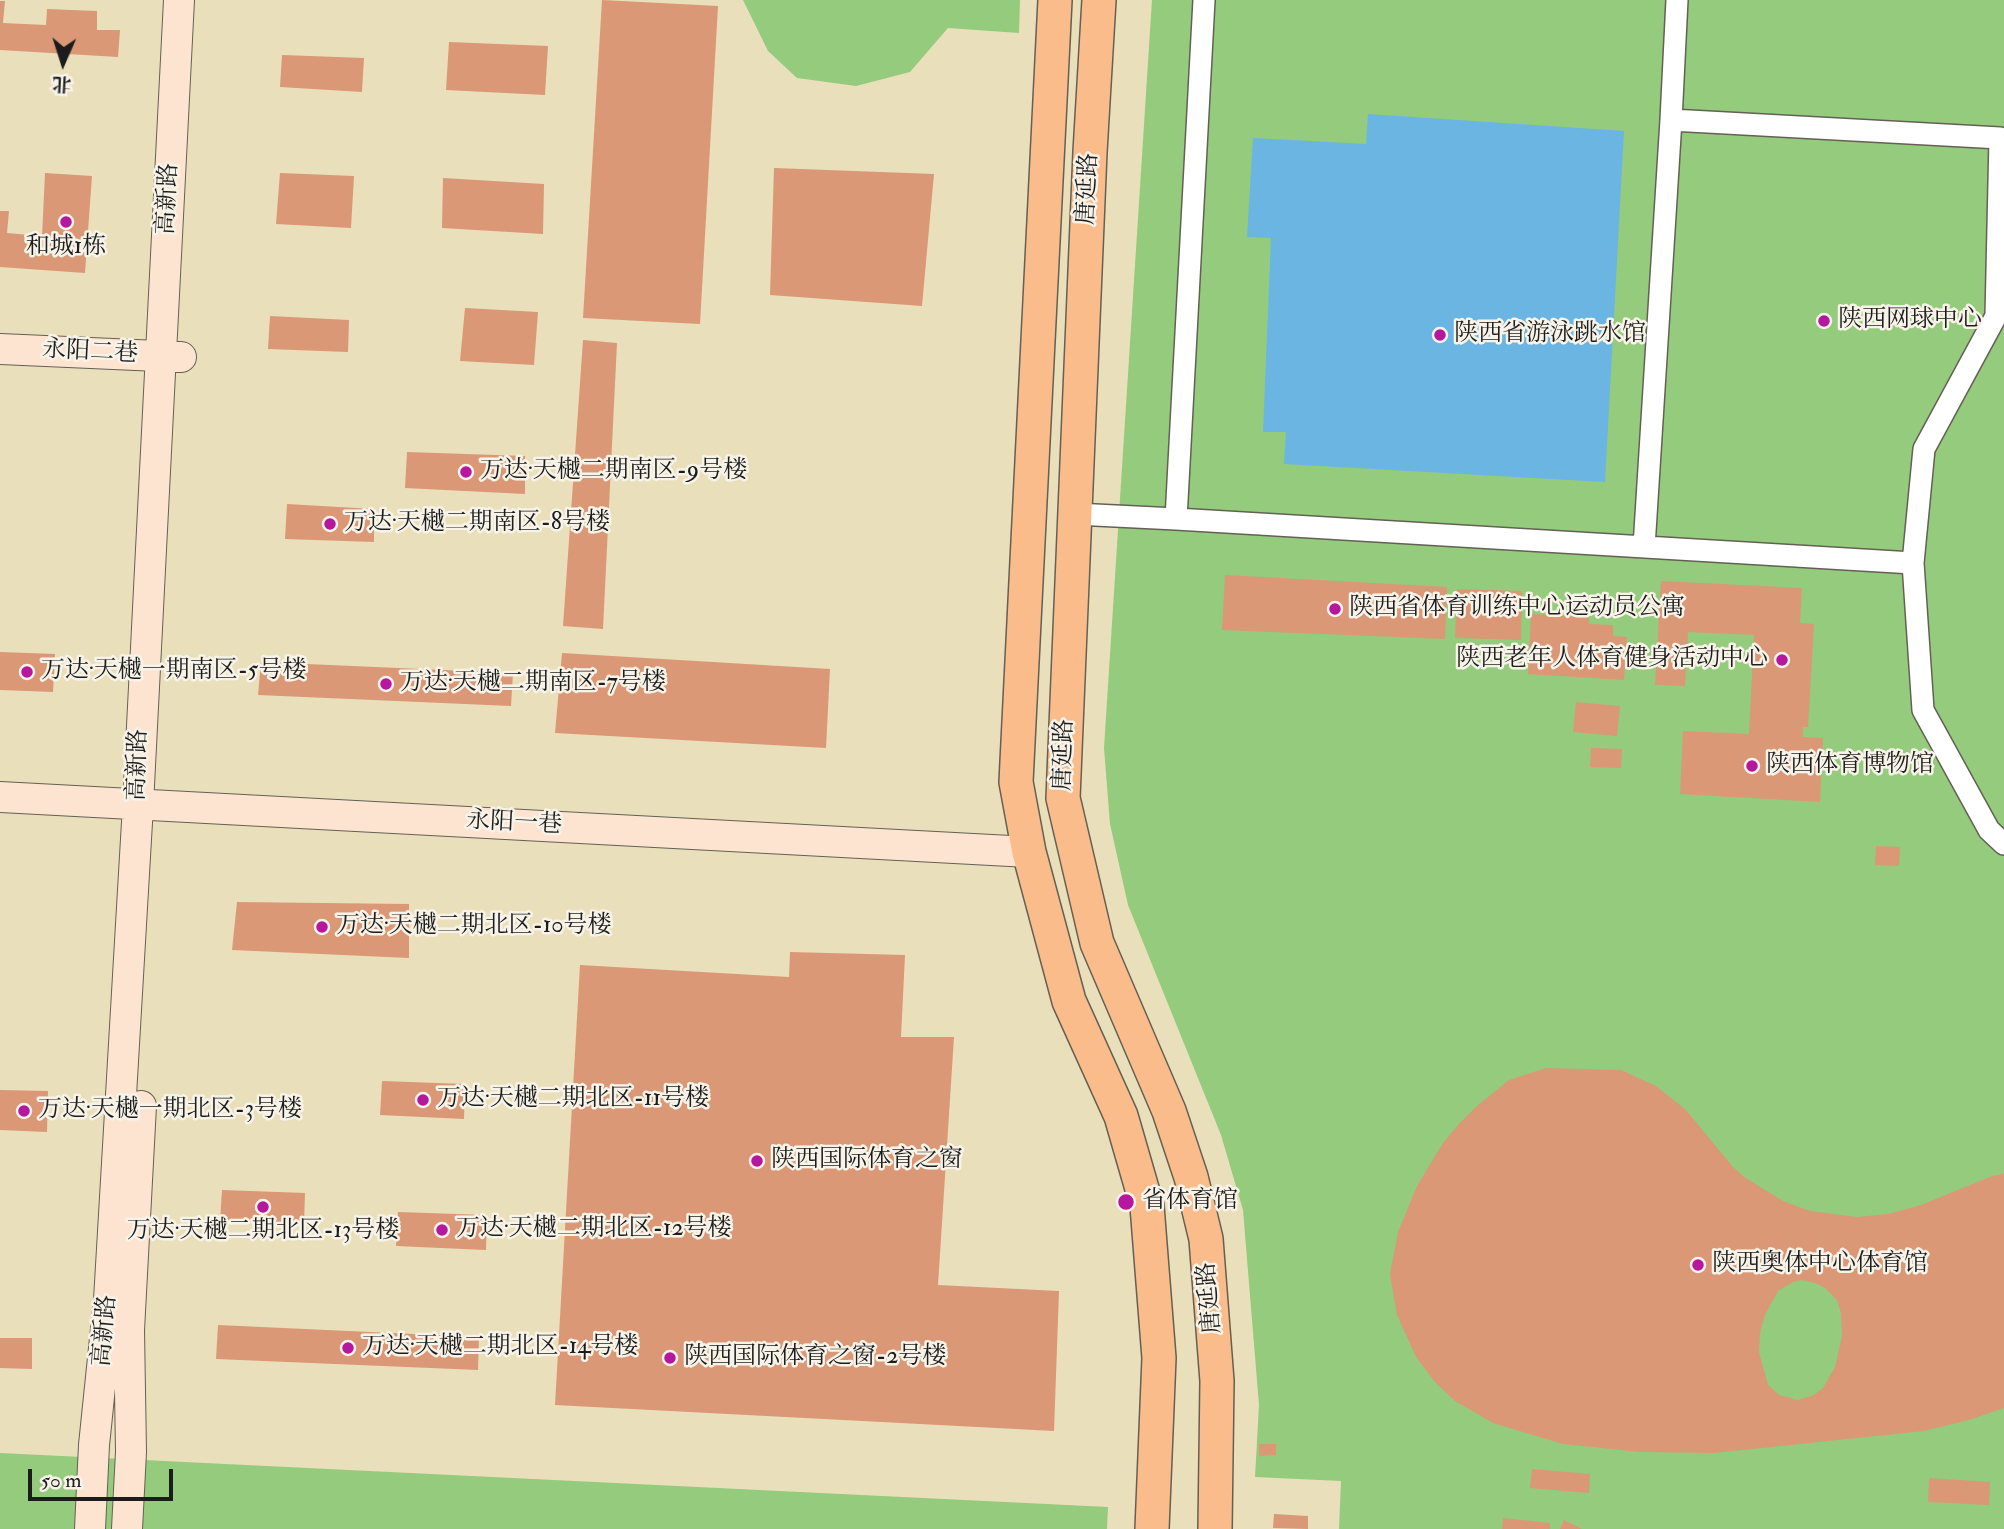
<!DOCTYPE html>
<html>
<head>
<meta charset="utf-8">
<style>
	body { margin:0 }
	#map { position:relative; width:2004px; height:1529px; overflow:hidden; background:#eadfbb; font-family:"IM FELL Double Pica","Noto Serif SC",serif }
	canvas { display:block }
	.north { position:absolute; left:28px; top:28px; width:70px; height:70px; -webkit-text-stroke:5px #f7f3e8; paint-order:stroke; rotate:183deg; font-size:19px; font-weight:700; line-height:28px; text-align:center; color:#1c1c1c }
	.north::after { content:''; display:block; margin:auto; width:24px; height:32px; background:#1c1c1c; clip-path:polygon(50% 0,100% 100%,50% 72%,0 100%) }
	.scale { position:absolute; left:28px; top:1469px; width:145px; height:32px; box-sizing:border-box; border:4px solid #1c1c1c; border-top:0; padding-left:9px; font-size:21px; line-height:24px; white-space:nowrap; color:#1c1c1c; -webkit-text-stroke:5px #f7f3e8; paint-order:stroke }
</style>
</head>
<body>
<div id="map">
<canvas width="2004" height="1529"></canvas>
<div class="north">北</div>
<div class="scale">50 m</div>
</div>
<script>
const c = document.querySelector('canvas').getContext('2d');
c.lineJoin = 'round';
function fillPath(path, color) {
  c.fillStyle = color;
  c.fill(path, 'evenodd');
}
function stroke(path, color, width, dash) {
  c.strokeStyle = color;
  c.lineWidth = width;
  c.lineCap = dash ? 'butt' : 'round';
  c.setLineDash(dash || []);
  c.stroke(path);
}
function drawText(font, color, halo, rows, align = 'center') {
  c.font = font + ' "IM FELL Double Pica","Noto Serif SC",serif';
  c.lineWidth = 5;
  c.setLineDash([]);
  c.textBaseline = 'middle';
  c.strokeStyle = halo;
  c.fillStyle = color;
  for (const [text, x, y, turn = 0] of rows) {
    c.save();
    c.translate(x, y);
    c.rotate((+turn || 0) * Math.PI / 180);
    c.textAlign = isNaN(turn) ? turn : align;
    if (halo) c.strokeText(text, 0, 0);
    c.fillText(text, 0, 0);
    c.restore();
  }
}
fillPath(new Path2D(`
	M743,0H1020L1019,33L948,28L910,72L856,86L797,78L768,51Z
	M1152,0H2004V1529H1339L1341,1481L1255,1477L1259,1405L1243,1210L1221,1135L1128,905L1110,824L1104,748Z
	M0,1453L1108,1507L1107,1529H0Z`), '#95cb7d');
fillPath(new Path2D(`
	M1368,114L1624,131L1605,482L1284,464L1286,432H1263L1271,238L1247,237L1253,138L1366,144Z`), '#6bb5e3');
fillPath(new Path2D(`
	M602,0L718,6L700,324L583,318Z
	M0,1H5L3,23L46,25L47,9L97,11V30H120L118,57L0,50Z
	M449,42L548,46L545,95L446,90Z
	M282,55L364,58L362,92L280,87Z
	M774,168L934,174L922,306L770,295Z
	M45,173L92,176L85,273L0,267V211H9L7,233L42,236Z
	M280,173L354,176L351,228L276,224Z
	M443,178L544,184L543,234L442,228Z
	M465,308L538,312L534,365L460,361Z
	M270,316L349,320L348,352L268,349Z
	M583,340L617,343L603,629L563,626Z
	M407,452L525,456V494L405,488Z
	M287,504L374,509V542L285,539Z
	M1225,575L1447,587L1445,639L1222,630Z
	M1661,581L1802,588L1800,623L1814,624L1808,727H1803V737L1823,738L1820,802L1680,794L1683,731L1749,734L1754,635L1688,632L1685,686L1655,685Z
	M1457,589L1522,591L1521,640L1455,638Z
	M1531,614L1589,617V624L1613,625V636L1627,637L1624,680L1528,674Z
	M0,652L55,654L53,692L0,690Z
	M562,653L830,669L826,748L555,733Z
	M261,662L513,673L511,706L258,695Z
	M1576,702L1620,706L1617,736L1573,732Z
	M1591,748L1622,749L1621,768L1590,767Z
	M1876,846L1900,847L1899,866L1875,865Z
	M237,902L409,904V958L232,950Z
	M790,952L905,955L901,1037H954L938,1285L1059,1291L1054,1431L555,1405L580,965L789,977Z
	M1546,1068L1621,1070L1656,1086L1686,1110L1732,1166L1744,1177L1783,1201L1810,1211L1857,1217L1888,1214L1921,1205L1992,1176L2004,1174V1408L1969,1420L1924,1431L1714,1453L1640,1452L1563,1444L1493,1423L1455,1401L1435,1382L1416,1357L1397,1315L1390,1274L1398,1232L1417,1186L1443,1143L1458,1125L1477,1106L1509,1080ZM1802,1280L1815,1283L1825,1288L1837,1300L1841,1313L1842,1336L1835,1367L1823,1388L1814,1395L1798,1400L1779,1395L1768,1385L1759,1352L1760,1333L1765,1315L1778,1291L1793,1282Z
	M382,1081L465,1084L464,1119L380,1115Z
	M0,1090L48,1091L47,1132L0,1130Z
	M222,1190L305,1193L304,1224L220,1221Z
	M398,1212L487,1215L486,1250L396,1246Z
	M218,1325L479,1337L478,1370L216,1359Z
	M0,1338H32V1369L0,1368Z
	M1259,1444H1276V1455L1259,1456Z
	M1532,1469L1590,1474L1589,1493L1530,1488Z
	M1929,1478L1990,1482L1989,1505L1928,1502Z
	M1274,1514L1308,1516V1529L1273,1528Z
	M1503,1518L1550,1523V1529H1502Z
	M1564,1520L1582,1529H1560Z`), '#da9876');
const street = new Path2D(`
	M1204,0L1176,519L1913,563
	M1677,0L1671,120L2000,138L1996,316
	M2004,309L1996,316L1924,449L1913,563L1923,710L1989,830L2004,844
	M1075,514L1176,519
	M1644,547L1671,120`);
const secondary = new Path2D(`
	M0,349L181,357
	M0,797L1029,852
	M90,1529L94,1445L109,1300L138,805L179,0
	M127,1529L131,1452L129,1330L141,1106`);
const primary = new Path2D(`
	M1055,0L1016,782L1029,852L1069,1001L1121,1116L1147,1206L1159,1358L1152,1529
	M1099,0L1090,152L1063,798L1097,943L1169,1111L1191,1177L1206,1239L1217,1381L1215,1529`);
stroke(street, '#646054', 24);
stroke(secondary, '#646054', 32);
stroke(primary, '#646054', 36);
stroke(street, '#fff', 21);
stroke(secondary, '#fde4d1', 30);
stroke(primary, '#fabc8b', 33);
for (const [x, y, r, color] of [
	[66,222,7,"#b5179e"],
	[1824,321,7,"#b5179e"],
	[1440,335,7,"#b5179e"],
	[466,472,7,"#b5179e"],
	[330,524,7,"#b5179e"],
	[1335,609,7,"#b5179e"],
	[1782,660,7,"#b5179e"],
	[27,672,7,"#b5179e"],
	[386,684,7,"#b5179e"],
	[1752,766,7,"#b5179e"],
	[322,927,7,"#b5179e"],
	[423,1100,7,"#b5179e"],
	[24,1111,7,"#b5179e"],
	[757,1161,7,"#b5179e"],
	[1126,1202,9,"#b5179e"],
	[263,1207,7,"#b5179e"],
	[442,1230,7,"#b5179e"],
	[1698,1265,7,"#b5179e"],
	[348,1348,7,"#b5179e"],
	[670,1358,7,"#b5179e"]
]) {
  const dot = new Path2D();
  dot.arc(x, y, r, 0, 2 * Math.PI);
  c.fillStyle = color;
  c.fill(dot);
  stroke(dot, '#f7f3e8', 2.5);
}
drawText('24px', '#1c1c1c', '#f7f3e8', [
	["唐延路",1089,189,-87],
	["高新路",169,199,-87],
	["永阳二巷",90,353,3],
	["唐延路",1065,755,-88],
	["高新路",139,765,-88],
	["永阳一巷",514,824,3],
	["唐延路",1211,1298,-95],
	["高新路",106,1331,-85]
]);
drawText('24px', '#1c1c1c', '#f7f3e8', [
	["和城1栋",66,248,"center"],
	["陕西网球中心",1838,321],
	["陕西省游泳跳水馆",1454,335],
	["万达·天樾二期南区-9号楼",480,472],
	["万达·天樾二期南区-8号楼",344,524],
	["陕西省体育训练中心运动员公寓",1349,609],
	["陕西老年人体育健身活动中心",1768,660,"right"],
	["万达·天樾一期南区-5号楼",41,672],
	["万达·天樾二期南区-7号楼",400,684],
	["陕西体育博物馆",1766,766],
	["万达·天樾二期北区-10号楼",336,927],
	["万达·天樾二期北区-11号楼",437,1100],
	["万达·天樾一期北区-3号楼",38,1111],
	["陕西国际体育之窗",771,1161],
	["省体育馆",1142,1202],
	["万达·天樾二期北区-12号楼",456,1230],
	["万达·天樾二期北区-13号楼",263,1232,"center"],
	["陕西奥体中心体育馆",1712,1265],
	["万达·天樾二期北区-14号楼",362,1348],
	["陕西国际体育之窗-2号楼",684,1358]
], 'left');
</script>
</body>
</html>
